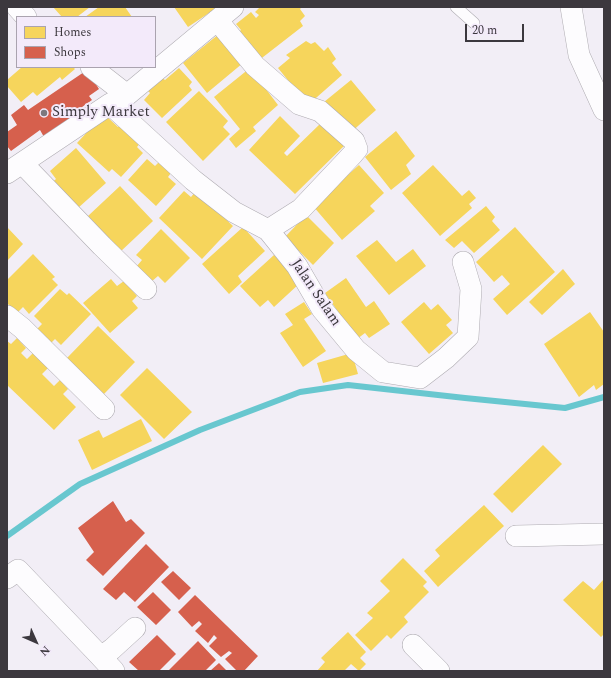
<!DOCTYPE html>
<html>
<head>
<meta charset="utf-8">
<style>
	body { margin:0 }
	#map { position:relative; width:611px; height:678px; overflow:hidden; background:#f2eef6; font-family:Spectral,serif }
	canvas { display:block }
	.frame { position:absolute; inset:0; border:8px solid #3c383e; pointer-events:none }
	.legend { position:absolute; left:16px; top:16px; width:140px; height:52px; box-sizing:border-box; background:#f3eafa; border:1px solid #aaa3af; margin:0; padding:5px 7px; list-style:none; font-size:12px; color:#3c383e }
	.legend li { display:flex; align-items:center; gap:8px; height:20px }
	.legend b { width:20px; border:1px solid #aaa3af }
	.north { position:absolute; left:16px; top:622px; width:40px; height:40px; -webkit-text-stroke:3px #f3eafa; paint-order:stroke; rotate:135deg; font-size:11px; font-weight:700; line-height:16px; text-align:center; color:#3c383e }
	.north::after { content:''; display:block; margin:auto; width:14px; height:18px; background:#3c383e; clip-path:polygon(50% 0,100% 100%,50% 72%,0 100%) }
	.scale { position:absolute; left:465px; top:24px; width:59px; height:18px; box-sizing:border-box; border:2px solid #3c383e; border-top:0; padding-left:5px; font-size:12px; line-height:14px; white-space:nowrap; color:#3c383e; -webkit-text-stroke:3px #f3eafa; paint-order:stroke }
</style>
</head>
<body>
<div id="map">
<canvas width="611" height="678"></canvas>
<div class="frame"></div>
<ul class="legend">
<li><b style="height:11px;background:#f6d55c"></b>Homes</li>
<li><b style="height:11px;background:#d6604d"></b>Shops</li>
</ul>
<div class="north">N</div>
<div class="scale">20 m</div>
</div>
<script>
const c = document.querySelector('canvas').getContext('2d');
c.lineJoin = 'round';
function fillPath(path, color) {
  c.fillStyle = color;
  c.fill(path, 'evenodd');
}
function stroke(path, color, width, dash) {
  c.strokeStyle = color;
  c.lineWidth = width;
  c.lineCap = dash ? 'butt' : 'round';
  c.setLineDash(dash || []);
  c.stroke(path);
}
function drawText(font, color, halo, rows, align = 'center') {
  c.font = font + ' Spectral,serif';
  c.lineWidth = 4;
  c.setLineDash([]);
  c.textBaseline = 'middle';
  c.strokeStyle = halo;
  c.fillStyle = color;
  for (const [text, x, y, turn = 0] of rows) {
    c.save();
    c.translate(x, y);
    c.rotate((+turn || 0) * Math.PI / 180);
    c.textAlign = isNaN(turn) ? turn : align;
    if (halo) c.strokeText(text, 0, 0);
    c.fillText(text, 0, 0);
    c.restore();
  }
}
fillPath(new Path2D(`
	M53,7H90L77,17H62Z
	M99,7H125L132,17H85Z
	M174,7H218L188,27Z
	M260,7H302L300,9L305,16L300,21L303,26L258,61L235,35L241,30L236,24L251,12L256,18L259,15L255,12Z
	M219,34L243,63L207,93L183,63Z
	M306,41L311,44L315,42L324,51L328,47L336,59L332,63L342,75L308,105L278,68L290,58L286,55Z
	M22,67H73L75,69L62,80L60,77L37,96L33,92L21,102L7,86V80Z
	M179,68L192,82L189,86L192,90L162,118L144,100L150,93L146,89L161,77L165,80Z
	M250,68L278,105L253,127L256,131L236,148L229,139L240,129L214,97Z
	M351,80L376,110L349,134L324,102Z
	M199,91L228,121L223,127L230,134L203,161L166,122Z
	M104,114L118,127L123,123L142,141L137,147L143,153L121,177L112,169L109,172L77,143Z
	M280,116L300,136L284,153L287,156L321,123L344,146L295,194L249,150Z
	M396,131L415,156L406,165L411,174L391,190L365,157Z
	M76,148L106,183L78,208L49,185L56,179L50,171Z
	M147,159L155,166L159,162L171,173L168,177L176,184L156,206L128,180Z
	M359,165L384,193L370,206L375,211L342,240L313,206Z
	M433,165L462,196L469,190L476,198L469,204L472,208L440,236L402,193Z
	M120,186L153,221L119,253L115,245L88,216Z
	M184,191L191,197L196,191L233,226L202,259L159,218Z
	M486,206L495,217L492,221L500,230L474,253L462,241L454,248L445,240Z
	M306,215L334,243L313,265L285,237Z
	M7,227L23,244L7,261Z
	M243,227L265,251L238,276L242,282L229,294L202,264Z
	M515,227L555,272L507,315L493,299L510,284L502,275L494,282L476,262Z
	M161,229L190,258L165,283L158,276L151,282L136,267L142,260L136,255Z
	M377,240L396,262L413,249L426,266L389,295L356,256Z
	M33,254L55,277L52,279L58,285L29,314L23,307L17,313L7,303V280Z
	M274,255L300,283L274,307L268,300L260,307L240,286Z
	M563,269L575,284L542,315L529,302Z
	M346,278L366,307L374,301L390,324L369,338L365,333L357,339L325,293Z
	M111,279L117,286L124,281L137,296L132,301L138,308L110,333L83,303Z
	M60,289L67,295L69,293L91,314L61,345L55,339L51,343L36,330L42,324L34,316Z
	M304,302L312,314L304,319L326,351L303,367L280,333L293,325L285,314Z
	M424,302L431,310L438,304L452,320L446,325L453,333L429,354L401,322Z
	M590,312L604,332V384L596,390L594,385L579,397L544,344Z
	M98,326L135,362L104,394L67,358Z
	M17,338L26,348L21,353L27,359L33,353L48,368L42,374L54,386L60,380L68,389L63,394L76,407L54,430L7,385V341L11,344Z
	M352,353L358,374L323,383L317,363Z
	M147,368L192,412L164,439L120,395Z
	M141,419L152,441L92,470L78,440L99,430L103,438Z
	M543,445L562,464L512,513L493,494Z
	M484,505L504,526L438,587L424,571L440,556L435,550Z
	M403,558L427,582L423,586L429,592L404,617L408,622L391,639L387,635L371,651L355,635L373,618L367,613L390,591L380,581Z
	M603,580L604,581V634L601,637L563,600L583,581L594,590Z
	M348,632L366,652L360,658L366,664L359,671L351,664L344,671H317L325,662L321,658Z`), '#f6d55c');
fillPath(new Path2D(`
	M87,70L99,89L89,96L92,100L68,117L71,120L44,137L40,130L11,151L7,146V132L17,125L11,115L24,105L28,110Z
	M113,501L126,522L131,519L145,533L103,576L86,560L94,552L78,528Z
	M146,544L169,567L135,602L124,592L116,600L103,589Z
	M173,571L191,588L179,600L161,582Z
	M153,592L171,610L156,625L137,607Z
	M195,595L258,656L244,671H237L225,659L232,653L229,651L221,657L209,646L217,638L214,635L208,643L195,631L202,624L199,621L192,627L178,612Z
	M157,635L176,654L159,671H139L129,662Z
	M198,641L216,660L205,671H168Z
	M219,663L227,671H210Z`), '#d6604d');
stroke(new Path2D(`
	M7,536L80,484L200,430L300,392L348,385L465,398L565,408L604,397`), '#68c7cf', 6);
const lane = new Path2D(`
	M456,7L474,23`);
const street = new Path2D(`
	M17,7L26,17
	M571,7L579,55L604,110
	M217,20L255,66L299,104L320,111L354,141L357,149L352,155L301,209L268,230
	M91,67L127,95
	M110,104L193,180L234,212L268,230L297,266L322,309L356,350L383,372L420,378L446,358L468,337L471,289L463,262
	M22,163L102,246L146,289
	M7,173L110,104L127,95L233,7
	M7,316L22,328L104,409
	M516,536L604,534
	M7,578L18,570L101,657L112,649L135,628
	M413,645L439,671
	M101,657L114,671`);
stroke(lane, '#aeabb1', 12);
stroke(street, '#aeabb1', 22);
stroke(lane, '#fdfcfe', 11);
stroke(street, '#fdfcfe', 21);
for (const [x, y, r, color] of [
	[44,113,4,"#7c787e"]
]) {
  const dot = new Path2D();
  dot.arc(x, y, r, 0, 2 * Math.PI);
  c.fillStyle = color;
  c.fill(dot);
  stroke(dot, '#f3eafa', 1.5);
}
drawText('15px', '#3c383e', '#f3eafa', [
	["Simply Market",52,113]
], 'left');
drawText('15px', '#3c383e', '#f3eafa', [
	["Jalan Salam",315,293,56]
]);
</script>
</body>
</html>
